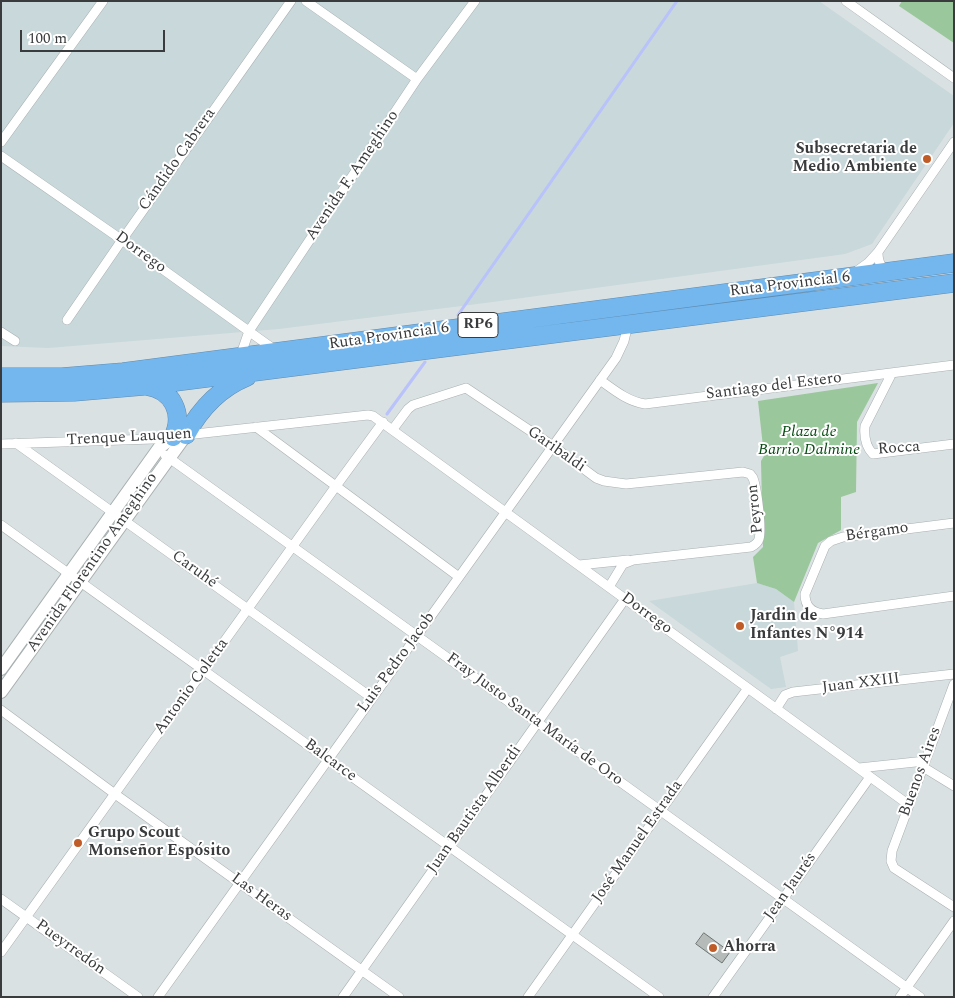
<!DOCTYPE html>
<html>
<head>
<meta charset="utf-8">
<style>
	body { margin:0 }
	#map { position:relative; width:955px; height:998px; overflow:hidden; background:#dae1e2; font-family:Spectral,serif }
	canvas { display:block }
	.frame { position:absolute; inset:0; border:2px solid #393b3c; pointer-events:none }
	.scale { position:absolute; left:20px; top:30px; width:145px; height:22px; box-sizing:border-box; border:2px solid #393b3c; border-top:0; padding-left:6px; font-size:15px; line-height:18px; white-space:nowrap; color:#393b3c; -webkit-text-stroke:4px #fff; paint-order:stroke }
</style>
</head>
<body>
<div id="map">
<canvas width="955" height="998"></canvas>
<div class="frame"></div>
<div class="scale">100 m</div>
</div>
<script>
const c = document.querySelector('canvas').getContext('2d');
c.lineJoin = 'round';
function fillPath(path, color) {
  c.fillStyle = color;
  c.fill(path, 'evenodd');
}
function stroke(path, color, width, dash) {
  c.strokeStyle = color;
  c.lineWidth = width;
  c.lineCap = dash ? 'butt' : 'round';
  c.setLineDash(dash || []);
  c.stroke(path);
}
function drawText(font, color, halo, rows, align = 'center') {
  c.font = font + ' Spectral,serif';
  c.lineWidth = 4;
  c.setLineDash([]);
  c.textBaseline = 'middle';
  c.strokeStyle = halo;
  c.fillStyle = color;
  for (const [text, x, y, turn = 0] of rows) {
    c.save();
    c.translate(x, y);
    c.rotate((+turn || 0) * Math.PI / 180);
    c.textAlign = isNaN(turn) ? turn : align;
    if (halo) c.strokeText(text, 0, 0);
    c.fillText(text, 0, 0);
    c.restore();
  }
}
fillPath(new Path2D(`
	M1,1H819L954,96V123L872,244L845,254L485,303L279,329L48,348L1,346Z
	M757,583L776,589L794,602L798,651L780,657L786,687L771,689L649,601Z`), '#c8d8db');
fillPath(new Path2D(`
	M902,1H954V43L899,6Z
	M878,383L857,422L856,492L841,497V530L818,543L794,602L776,589L757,583L753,557L763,547L761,461L764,456L758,401Z`), '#9ac79b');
stroke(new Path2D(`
	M458,315L677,1
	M387,414L425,362`), '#b9c2fa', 3);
const building = new Path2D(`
	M704,933L730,952L722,963L696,944Z`);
fillPath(building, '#b5bbb9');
stroke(building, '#6d7372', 1);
const street = new Path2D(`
	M306,1L417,79
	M846,1L954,78
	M1,142L103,1
	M1,156L122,240L275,350
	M887,272C880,265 878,262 878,252L954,142
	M854,273L868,263L878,252
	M67,320L122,240L291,1
	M1,332L15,341
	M240,357L249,331L417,79L475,1
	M892,373L865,426C864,436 865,446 873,454L954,444
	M600,380C614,390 627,401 645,404L954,365
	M256,427L459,577
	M393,429L408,409L413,405L466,388L553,446L596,478L604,481L626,484L743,472L750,474L753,478C757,488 762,529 759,539C758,543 755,545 751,547L633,560L623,564L609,587
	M186,435L368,415L373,416L909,805
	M16,443L372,698
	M1,444L153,439L173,436
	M165,455L920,997
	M954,523L843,537L831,541L825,546L805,594C805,606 811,612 823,614L954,596
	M1,525L659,997
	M579,565L628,560
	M954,684L892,851L891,861L894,868L954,907
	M776,709L785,695L793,692L954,674
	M1,710L115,794L399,997
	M923,767L954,786
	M859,768L925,761
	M1,899L138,997
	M1,952L336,486L383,422
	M158,997L616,358L624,341L628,324
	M343,997L625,599
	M528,997L748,688
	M713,997L870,777
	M900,997L954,921`);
const secondary = new Path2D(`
	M1,669L159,448L173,437
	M1,692L186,435`);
const highway = new Path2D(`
	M1,377H62L123,372L954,263
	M147,386C173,390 184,414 173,437
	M1,393L74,392L144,386L954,283
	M186,435C200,409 220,388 247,377`);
stroke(street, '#a9b0b1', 10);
stroke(secondary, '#a9b0b1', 14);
stroke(highway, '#5f8cb0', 19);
stroke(street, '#fff', 9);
stroke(secondary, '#fff', 12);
stroke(highway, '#74b7ee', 18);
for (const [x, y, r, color] of [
	[927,159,5,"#c05c27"],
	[740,626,5,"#c05c27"],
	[78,843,5,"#c05c27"],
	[713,948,5,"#c05c27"]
]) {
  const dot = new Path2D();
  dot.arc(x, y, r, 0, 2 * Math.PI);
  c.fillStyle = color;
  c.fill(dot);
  stroke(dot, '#fff', 2);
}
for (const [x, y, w] of [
	[478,325,40]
]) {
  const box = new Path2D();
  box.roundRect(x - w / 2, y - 12.5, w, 25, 4);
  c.fillStyle = '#fff';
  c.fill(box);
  stroke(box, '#393b3c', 1);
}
drawText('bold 15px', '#393b3c', null, [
	["RP6",478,325]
]);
drawText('bold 16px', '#393b3c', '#fff', [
	["Subsecretaria de",917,150,"right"],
	["Medio Ambiente",917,168,"right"],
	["Jardin de",750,617],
	["Infantes N°914",750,635],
	["Grupo Scout",88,834],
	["Monseñor Espósito",88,852],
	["Ahorra",723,948]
], 'left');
drawText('16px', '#393b3c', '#fff', [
	["Cándido Cabrera",178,160,-55],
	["Avenida F. Ameghino",353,176,-56],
	["Dorrego",140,253,36],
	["Ruta Provincial 6",790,285,-7],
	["Ruta Provincial 6",389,337,-8],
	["Santiago del Estero",774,387,-7],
	["Trenque Lauquen",129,438,-3],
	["Rocca",899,449,-4],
	["Garibaldi",556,450,35],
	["Peyron",756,509,-96],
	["Bérgamo",877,533,-8],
	["Avenida Florentino Ameghino",93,563,-55],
	["Caruhé",194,570,36],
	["Dorrego",646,614,36],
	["Luis Pedro Jacob",397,663,-54],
	["Juan XXIII",861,684,-7],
	["Antonio Coletta",192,687,-54],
	["Fray Justo Santa María de Oro",534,720,36],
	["Balcarce",330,761,36],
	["Buenos Aires",921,772,-70],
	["Juan Bautista Alberdi",475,810,-55],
	["José Manuel Estrada",638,842,-55],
	["Jean Jaurés",791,887,-55],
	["Las Heras",261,898,36],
	["Pueyrredón",70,948,36]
]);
drawText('italic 16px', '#064b12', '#fff', [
	["Plaza de",809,433],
	["Barrio Dalmine",809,451]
]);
</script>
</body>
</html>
